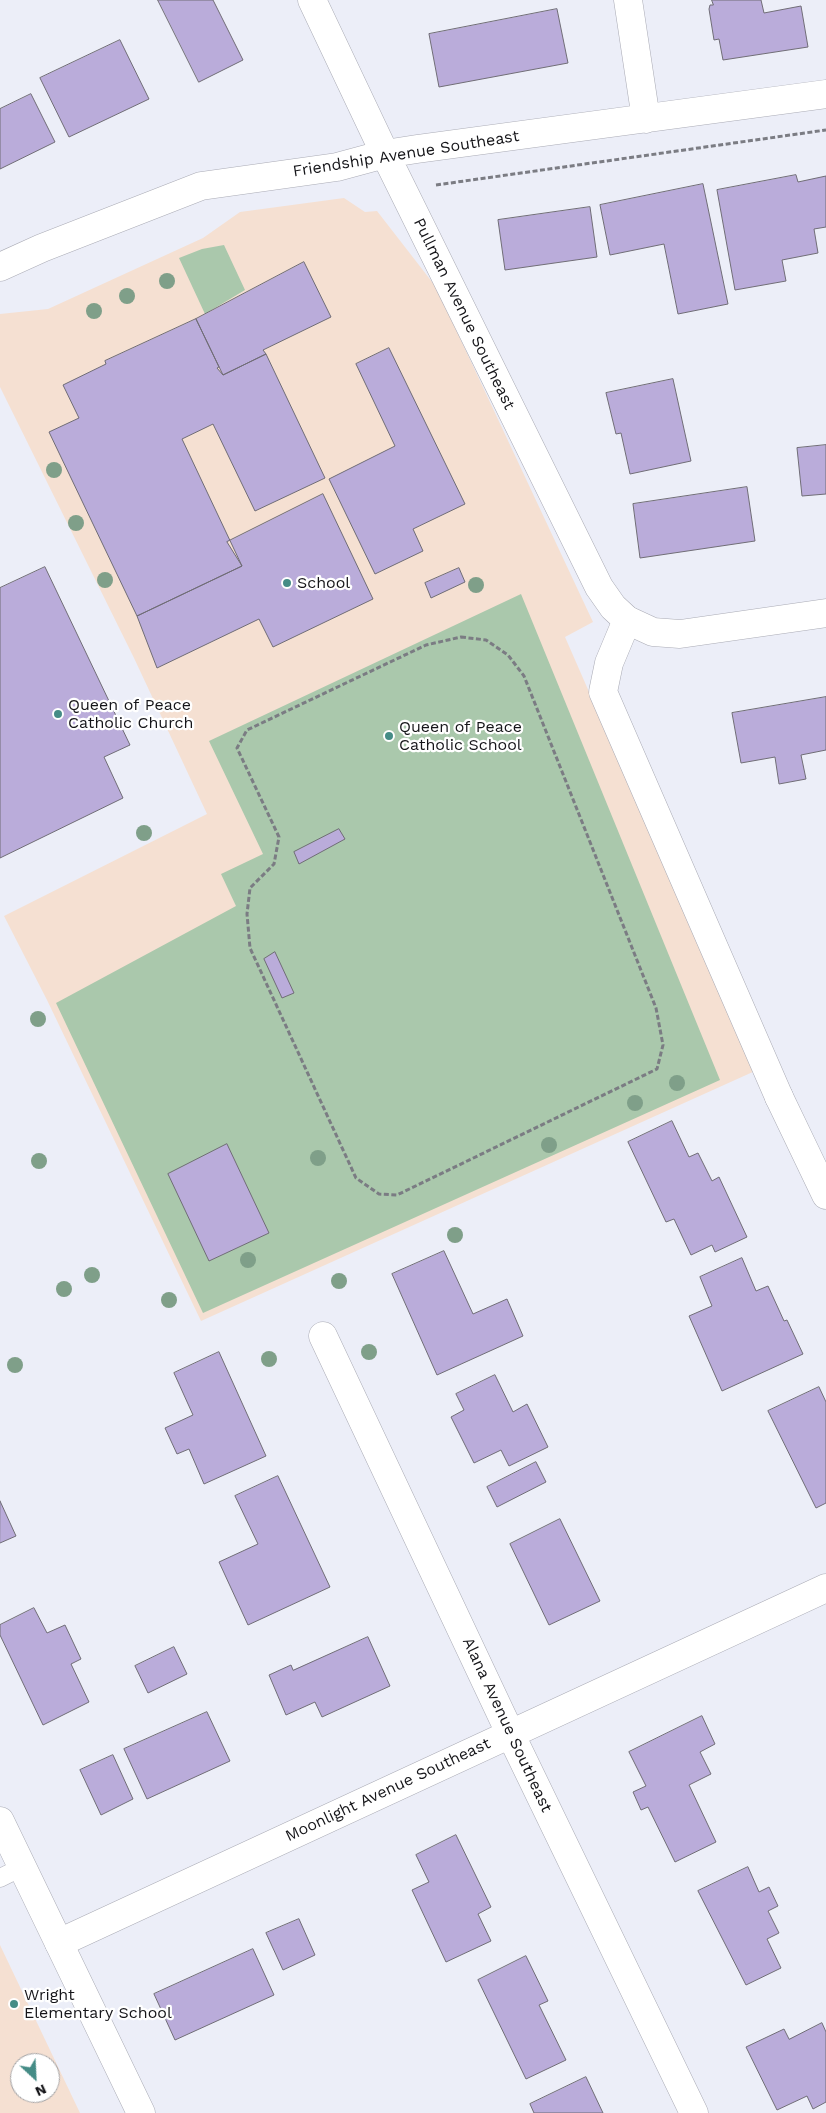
<!DOCTYPE html>
<html>
<head>
<meta charset="utf-8">
<style>
	body { margin:0 }
	#map { position:relative; width:826px; height:2113px; overflow:hidden; background:#eceef8; font-family:"Work Sans",sans-serif }
	canvas { display:block }
	.north { position:absolute; left:10px; top:2053px; width:50px; height:50px; box-sizing:border-box; background:#fff; border:1px solid #a1a1a3; border-radius:50%; rotate:155deg; font-size:14px; font-weight:700; line-height:20px; text-align:center; color:#151519 }
	.north::after { content:''; display:block; margin:auto; width:18px; height:22px; background:#458c86; clip-path:polygon(50% 0,100% 100%,50% 72%,0 100%) }
</style>
</head>
<body>
<div id="map">
<canvas width="826" height="2113"></canvas>
<div class="north">N</div>
</div>
<script>
const c = document.querySelector('canvas').getContext('2d');
c.lineJoin = 'round';
function fillPath(path, color) {
  c.fillStyle = color;
  c.fill(path, 'evenodd');
}
function stroke(path, color, width, dash) {
  c.strokeStyle = color;
  c.lineWidth = width;
  c.lineCap = dash ? 'butt' : 'round';
  c.setLineDash(dash || []);
  c.stroke(path);
}
function drawText(font, color, halo, rows, align = 'center') {
  c.font = font + ' "Work Sans",sans-serif';
  c.lineWidth = 4.5;
  c.setLineDash([]);
  c.textBaseline = 'middle';
  c.strokeStyle = halo;
  c.fillStyle = color;
  for (const [text, x, y, turn = 0] of rows) {
    c.save();
    c.translate(x, y);
    c.rotate((+turn || 0) * Math.PI / 180);
    c.textAlign = isNaN(turn) ? turn : align;
    if (halo) c.strokeText(text, 0, 0);
    c.fillText(text, 0, 0);
    c.restore();
  }
}
fillPath(new Path2D(`
	M344,198L365,212L377,211L436,287L593,622L565,637L755,1071L201,1321L47,1000L4,916L207,814L134,658L0,387V314L48,309L203,238L240,212Z
	M0,1945L80,2113H0ZM20,2063H50V2093H20Z`), '#f5e0d2');
fillPath(new Path2D(`
	M224,245L245,290L205,314L179,258L202,249Z
	M521,594L720,1080L203,1313L56,1003L236,906L221,874L263,854L209,741Z`), '#aac8ac');
const building = new Path2D(`
	M158,0H213L243,60L199,82Z
	M712,0H761L764,13L801,6L808,47L723,60L719,39L714,40L709,9L710,5H713Z
	M557,9L568,63L439,87L429,34Z
	M120,40L149,99L69,137L40,78Z
	M31,94L55,142L0,169V109Z
	M796,175L798,182L826,176V227L814,229L818,253L782,260L786,281L735,290L717,190Z
	M703,184L728,304L678,314L664,244L610,255L600,205Z
	M590,207L597,257L505,270L498,220Z
	M304,262L331,317L263,350L266,354L223,375L196,319Z
	M196,319L219,367L217,368L223,375L266,354L325,478L255,511L213,424L182,439L242,566L137,616L49,432L79,418L63,385L106,364L105,361Z
	M389,348L465,504L413,529L423,551L375,574L329,479L395,446L356,364Z
	M673,379L691,461L630,474L621,433L616,434L606,393Z
	M826,445V494L802,496L797,448Z
	M747,487L755,541L640,558L633,504Z
	M323,494L373,599L273,647L259,619L157,668L137,616L242,566L227,542Z
	M45,567L130,745L104,757L123,798L0,858V588Z
	M459,568L465,582L431,598L425,583Z
	M826,697V750L801,755L806,779L779,784L775,757L741,763L732,713Z
	M339,829L345,839L299,864L294,852Z
	M275,952L294,993L282,998L264,959Z
	M672,1121L689,1157L698,1153L712,1181L719,1177L747,1237L715,1252L712,1245L691,1255L674,1219L666,1222L628,1142Z
	M227,1144L269,1233L209,1261L168,1174Z
	M444,1251L473,1314L507,1299L523,1336L437,1375L392,1274Z
	M742,1258L756,1291L768,1286L784,1321L787,1320L803,1354L722,1391L689,1316L712,1306L700,1277Z
	M219,1352L266,1456L204,1484L189,1449L177,1454L165,1428L193,1415L174,1373Z
	M495,1375L513,1412L527,1404L548,1447L509,1466L501,1450L474,1463L451,1417L464,1410L456,1394Z
	M819,1387L826,1402V1503L816,1508L768,1411Z
	M536,1462L546,1482L497,1507L487,1487Z
	M278,1476L330,1587L248,1625L219,1562L258,1544L235,1496Z
	M0,1501L16,1536L0,1543Z
	M560,1519L600,1601L549,1625L510,1544Z
	M34,1608L47,1633L65,1625L81,1659L71,1664L89,1702L43,1725L0,1635V1625Z
	M368,1637L390,1686L322,1717L315,1702L286,1715L269,1675L291,1665L293,1670Z
	M174,1647L187,1674L148,1693L135,1666Z
	M207,1712L230,1761L147,1799L124,1749Z
	M702,1716L715,1744L700,1752L711,1774L689,1785L716,1842L675,1862L648,1807L641,1810L633,1792L646,1786L629,1752Z
	M113,1755L133,1799L101,1815L80,1770Z
	M456,1835L491,1907L478,1914L491,1941L446,1962L412,1890L429,1882L416,1855Z
	M748,1867L759,1892L769,1887L778,1906L768,1911L779,1933L767,1939L781,1968L746,1985L698,1891Z
	M299,1919L315,1955L283,1970L266,1933Z
	M253,1949L274,1995L175,2040L154,1994Z
	M526,1956L548,2001L539,2005L566,2060L526,2079L478,1980Z
	M822,2023L826,2032V2102L813,2109L807,2096L777,2110L746,2047L784,2029L789,2039Z
	M586,2077L603,2113H534L530,2104Z`);
fillPath(building, '#baacda');
stroke(building, '#706d76', 1);
const service = new Path2D(`
	M0,1878L22,1867`);
const pedestrian = new Path2D(`
	M627,620L609,663L603,692L779,1097`);
const minor = new Path2D(`
	M312,0L385,154L599,587L613,607L627,620L653,632L680,634L826,613
	M628,0L646,119
	M0,267L42,248L201,186L337,167L385,154L417,149L826,94
	M779,1097L826,1195
	M323,1336L510,1733L694,2113
	M59,1943L826,1588`);
const tertiary = new Path2D(`
	M0,1821L141,2113`);
stroke(service, '#aaabb5', 19);
stroke(pedestrian, '#aaabb5', 29);
stroke(minor, '#aaabb5', 29);
stroke(tertiary, '#aaabb5', 29);
stroke(new Path2D(`
	M436,185L826,130
	M461,637L486,640L508,655L524,676L656,1008L663,1045L657,1069L397,1195L379,1194L356,1178L250,948L247,914L250,888L274,864L279,837L237,748L247,730L426,645Z`), '#7b7c83', 3, [5, 2.5]);
stroke(service, '#fff', 18);
stroke(pedestrian, '#fff', 28);
stroke(minor, '#fff', 28);
stroke(tertiary, '#fff', 28);
c.fillStyle = '#7f9f89';
for (const [x, y] of [
	[167,281],
	[127,296],
	[94,311],
	[54,470],
	[76,523],
	[105,580],
	[476,585],
	[144,833],
	[38,1019],
	[677,1083],
	[635,1103],
	[549,1145],
	[318,1158],
	[39,1161],
	[455,1235],
	[248,1260],
	[92,1275],
	[339,1281],
	[64,1289],
	[169,1300],
	[369,1352],
	[269,1359],
	[15,1365]
]) {
  c.beginPath();
  c.arc(x, y, 8, 0, 2 * Math.PI);
  c.fill();
}
for (const [x, y, r, color] of [
	[287,583,5,"#458c86"],
	[58,714,5,"#458c86"],
	[389,736,5,"#458c86"],
	[14,2004,5,"#458c86"]
]) {
  const dot = new Path2D();
  dot.arc(x, y, r, 0, 2 * Math.PI);
  c.fillStyle = color;
  c.fill(dot);
  stroke(dot, '#fff', 2);
}
drawText('16px', '#151519', '#fff', [
	["Friendship Avenue Southeast",406,154,-9],
	["Pullman Avenue Southeast",464,314,64],
	["Alana Avenue Southeast",507,1725,65],
	["Moonlight Avenue Southeast",388,1790,-25]
]);
drawText('16px', '#151519', '#fff', [
	["School",297,583],
	["Queen of Peace",68,705],
	["Catholic Church",68,723],
	["Queen of Peace",399,727],
	["Catholic School",399,745],
	["Wright",24,1995],
	["Elementary School",24,2013]
], 'left');
</script>
</body>
</html>
